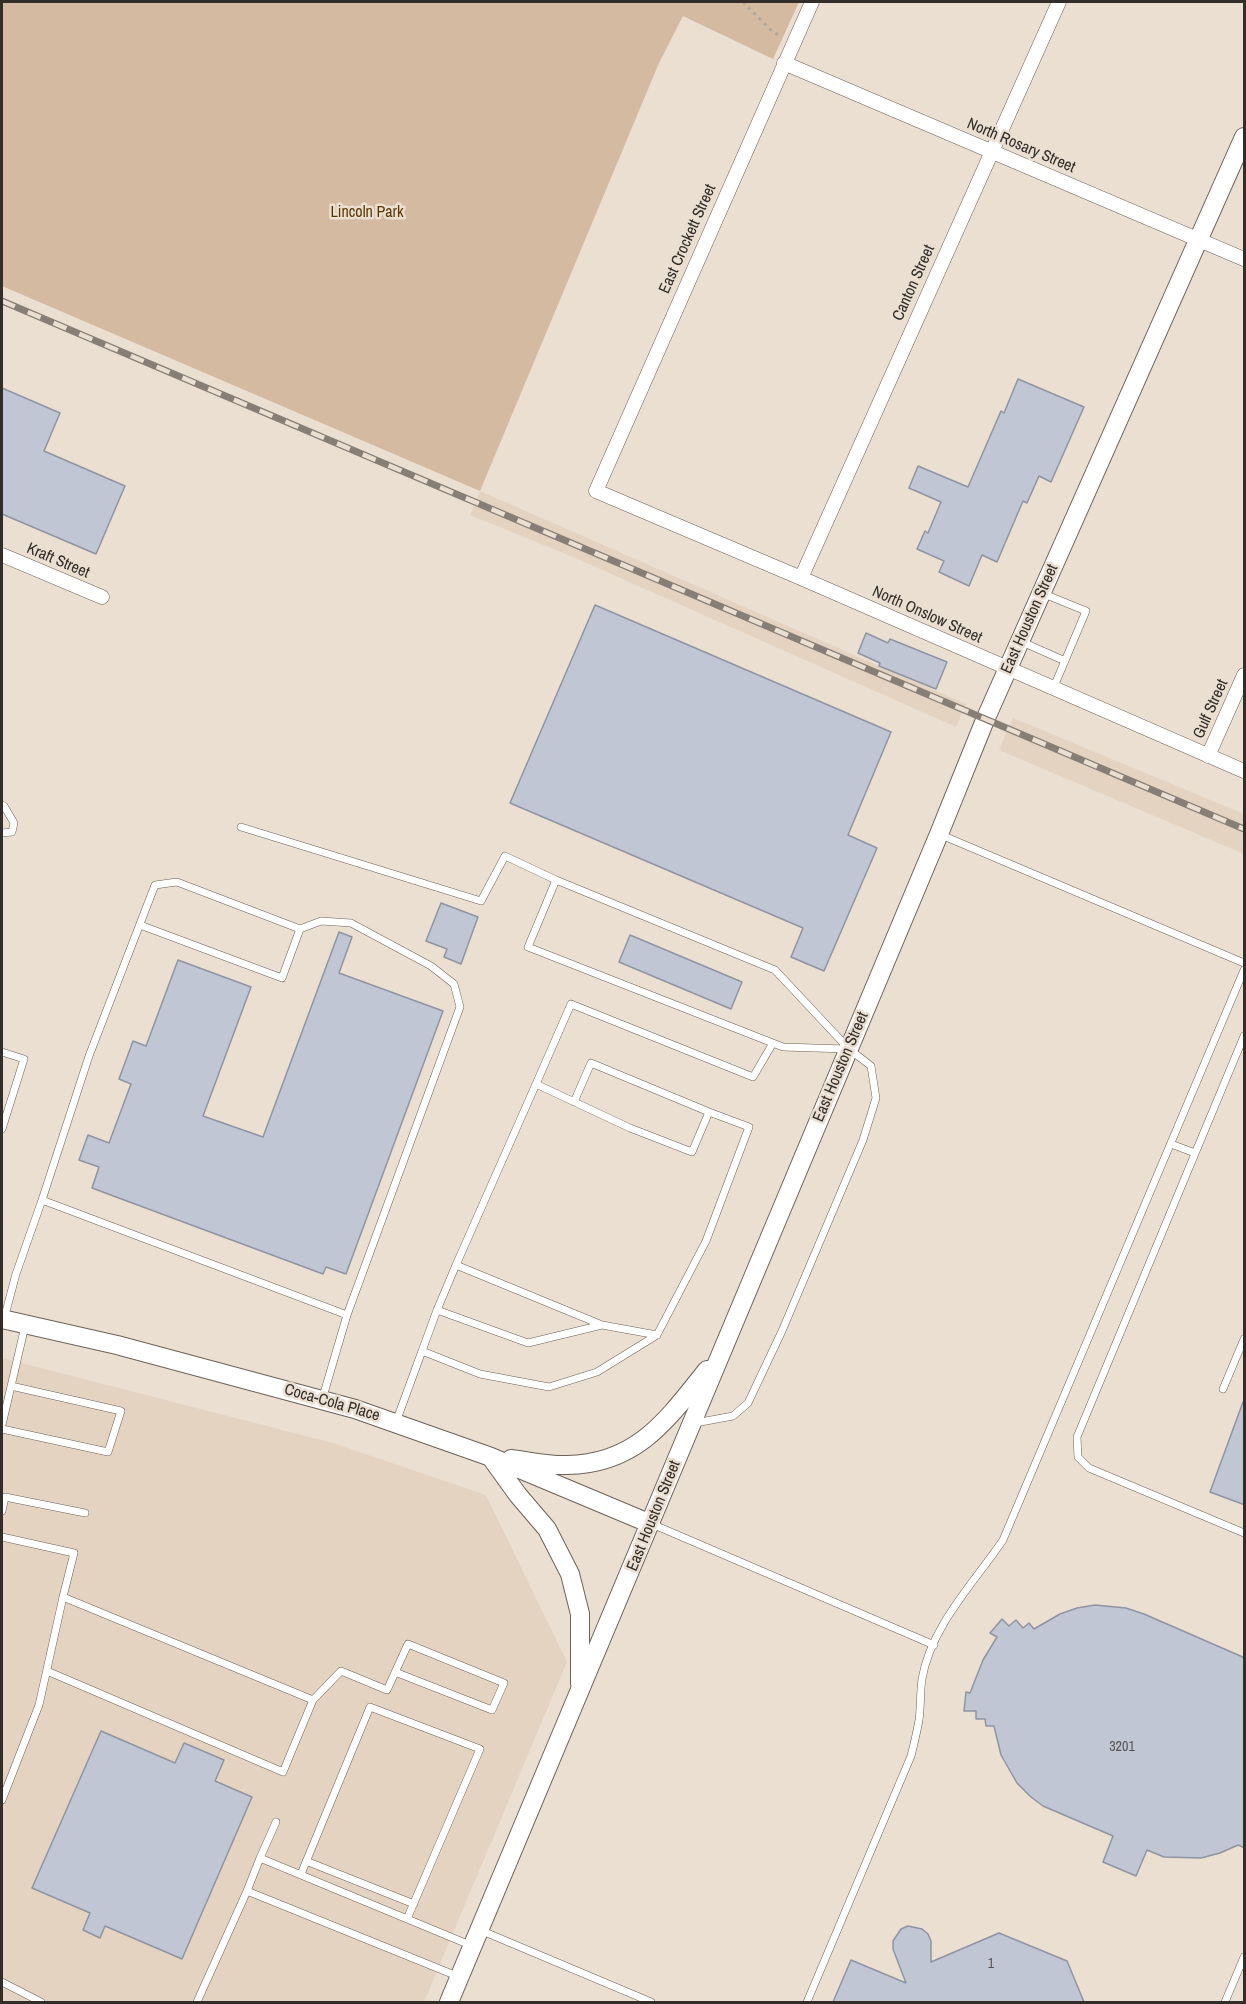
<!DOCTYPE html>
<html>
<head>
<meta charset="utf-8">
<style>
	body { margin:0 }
	#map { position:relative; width:1246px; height:2004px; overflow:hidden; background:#ebdfd2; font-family:"Archivo Narrow",sans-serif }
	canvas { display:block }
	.frame { position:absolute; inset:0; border:3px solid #322d28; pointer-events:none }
</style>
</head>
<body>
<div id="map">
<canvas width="1246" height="2004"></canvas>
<div class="frame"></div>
</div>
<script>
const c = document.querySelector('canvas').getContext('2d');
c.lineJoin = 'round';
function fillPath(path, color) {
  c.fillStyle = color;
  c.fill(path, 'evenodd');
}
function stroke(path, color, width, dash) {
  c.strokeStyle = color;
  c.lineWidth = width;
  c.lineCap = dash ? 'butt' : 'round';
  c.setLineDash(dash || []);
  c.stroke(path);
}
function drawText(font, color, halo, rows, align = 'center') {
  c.font = font + ' "Archivo Narrow",sans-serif';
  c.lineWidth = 5;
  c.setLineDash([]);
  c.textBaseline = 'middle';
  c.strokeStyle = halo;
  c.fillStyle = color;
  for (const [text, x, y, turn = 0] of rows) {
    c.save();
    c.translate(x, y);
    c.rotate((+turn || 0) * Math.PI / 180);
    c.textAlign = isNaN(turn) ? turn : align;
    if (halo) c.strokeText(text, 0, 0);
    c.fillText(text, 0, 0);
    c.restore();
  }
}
fillPath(new Path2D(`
	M480,491L966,704L956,727L573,557L470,515Z
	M1013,718L1244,814V854L999,750Z
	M2,1358L333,1443L486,1495L567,1662L424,2002H2Z`), '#e4d3c1');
fillPath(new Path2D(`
	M2,2H799L773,59L683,16L659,63L480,491L2,286Z`), '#d3baa0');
const building = new Path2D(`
	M1018,379L1084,407L1051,482L1039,476L1027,503L1023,501L997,562L982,555L969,586L939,572L944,561L917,549L925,531L928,533L941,502L909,488L918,466L968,487L1001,411L1004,413Z
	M2,388L60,413L44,451L125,486L96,554L2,514Z
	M595,605L891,732L848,835L877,848L824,971L791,957L803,928L510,803Z
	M866,633L888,643L890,639L947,662L936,689L879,666L880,663L858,653Z
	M441,903L478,917L461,964L444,957L447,949L426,941Z
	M339,932L352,937L339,973L443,1011L346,1274L326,1267L323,1274L92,1188L99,1167L79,1160L88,1135L109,1143L131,1084L119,1079L133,1041L146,1046L178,960L251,987L203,1116L263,1137Z
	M630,935L742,982L731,1009L619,962Z
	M1243,1402H1245V1505L1210,1492Z
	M1095,1605L1126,1608L1144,1614L1245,1658V1848L1238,1845L1220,1853L1201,1858L1164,1857L1147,1850L1136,1876L1103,1862L1113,1836L1043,1806L1031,1797L1017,1783L1001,1755L994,1726H986L985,1719H976V1711H964L966,1692L970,1693L983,1660L997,1637L990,1633L1002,1619L1009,1626L1016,1620L1023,1628L1029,1623L1034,1629L1060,1614L1077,1608Z
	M101,1731L175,1763L184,1743L224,1760L215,1781L252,1797L182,1959L105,1926L100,1938L83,1930L90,1913L32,1888Z
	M908,1926L922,1929L928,1934L931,1941V1962L999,1933L1067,1961L1084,2002H833L851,1960L906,1983L893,1949V1941L901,1929Z`);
fillPath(building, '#c1c6d5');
stroke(building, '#8f94a2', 1.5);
const lane = new Path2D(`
	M1044,594L1086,611L1053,689
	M1020,641L1065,661
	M2,805L4,806L14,823L12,832L2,833
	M241,827L481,901L505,856L556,880
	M939,834L1244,963
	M300,929L321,921L351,923L431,966L454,984L460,1007L347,1315
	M1244,1036L1077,1437L1078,1457L1089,1468L1244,1533
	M2,1052L24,1059L2,1129
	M574,1102L591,1063L709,1112L692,1152L630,1128L536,1084L571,1004L753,1077L773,1043
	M1171,1144L1195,1153
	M42,1200L89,1056L155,885L177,882L300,929L282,978L140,925
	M456,1265L536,1084
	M437,1310L456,1265L602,1325
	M4,1319L16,1274L42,1200L347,1315L322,1400
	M657,1335L602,1325L528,1343L437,1310L422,1351L480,1374L549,1387L597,1372L657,1335L706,1241L749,1127L709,1112
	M1223,1389L1244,1339
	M396,1422L422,1351
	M695,1423L733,1416L748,1403L782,1331L863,1140L876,1098L871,1066L849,1049L775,970L556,880L528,947L783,1047L846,1049
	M2,1425L25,1326
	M2,1429L108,1452L121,1411L11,1386
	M2,1511L5,1497L85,1513
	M652,1524L934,1645
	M2,1537L74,1553L63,1597
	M47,1671L283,1772L313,1700
	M2,1800L39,1705L63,1597L313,1700L341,1671L387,1690L408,1644L504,1683L492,1710L395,1672
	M260,1858L276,1822
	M306,1861L414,1904
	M301,1874L370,1707L480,1749L407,1919
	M247,1891L260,1858L470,1945
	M480,1930L651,2002
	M2,1982L41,2002
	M197,2002L247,1891L457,1976
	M807,2002L911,1756C914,1744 917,1732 919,1720C921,1706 920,1692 922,1679C931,1626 974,1583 1003,1540L1244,970
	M1225,2002L1244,1957`);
const street = new Path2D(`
	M812,2L596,491L801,578L1244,771
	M784,63L1244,259
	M2,555L102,597
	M801,578L1059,2
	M1208,756L1244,675`);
const secondary = new Path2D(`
	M2,1319L117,1345L355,1409L491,1457L651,1524
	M492,1459L518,1495L547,1529L570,1574L580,1614V1684
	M511,1459C529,1461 549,1466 567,1465C637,1464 667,1420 707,1370
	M449,2002L939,834L985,720L1244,137`);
stroke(lane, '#6c6257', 8);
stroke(street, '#6c6257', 15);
stroke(secondary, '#6c6257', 20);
stroke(new Path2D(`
	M743,2L771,30L781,37`), '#b1a79d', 3, [3, 4.5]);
stroke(lane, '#fff', 7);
stroke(street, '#fff', 14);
stroke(secondary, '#fff', 18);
const rail = new Path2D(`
	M2,301L1244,829`);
stroke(rail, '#877f76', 7);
stroke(rail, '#ebdfd2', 4.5, [14]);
drawText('14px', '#565353', null, [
	["3201",1122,1747],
	["1",991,1964]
]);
drawText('16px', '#322d28', '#ebdfd2', [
	["North Rosary Street",1021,146,23],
	["East Crockett Street",688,239,-66],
	["Canton Street",914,283,-66],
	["Kraft Street",58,561,23],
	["North Onslow Street",927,615,24],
	["East Houston Street",1030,619,-66],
	["Gulf Street",1211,709,-66],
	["East Houston Street",841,1067,-67],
	["Coca-Cola Place",332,1403,16],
	["East Houston Street",654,1516,-68]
]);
drawText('16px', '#5b3600', '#ebdfd2', [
	["Lincoln Park",367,213]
]);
</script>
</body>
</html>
